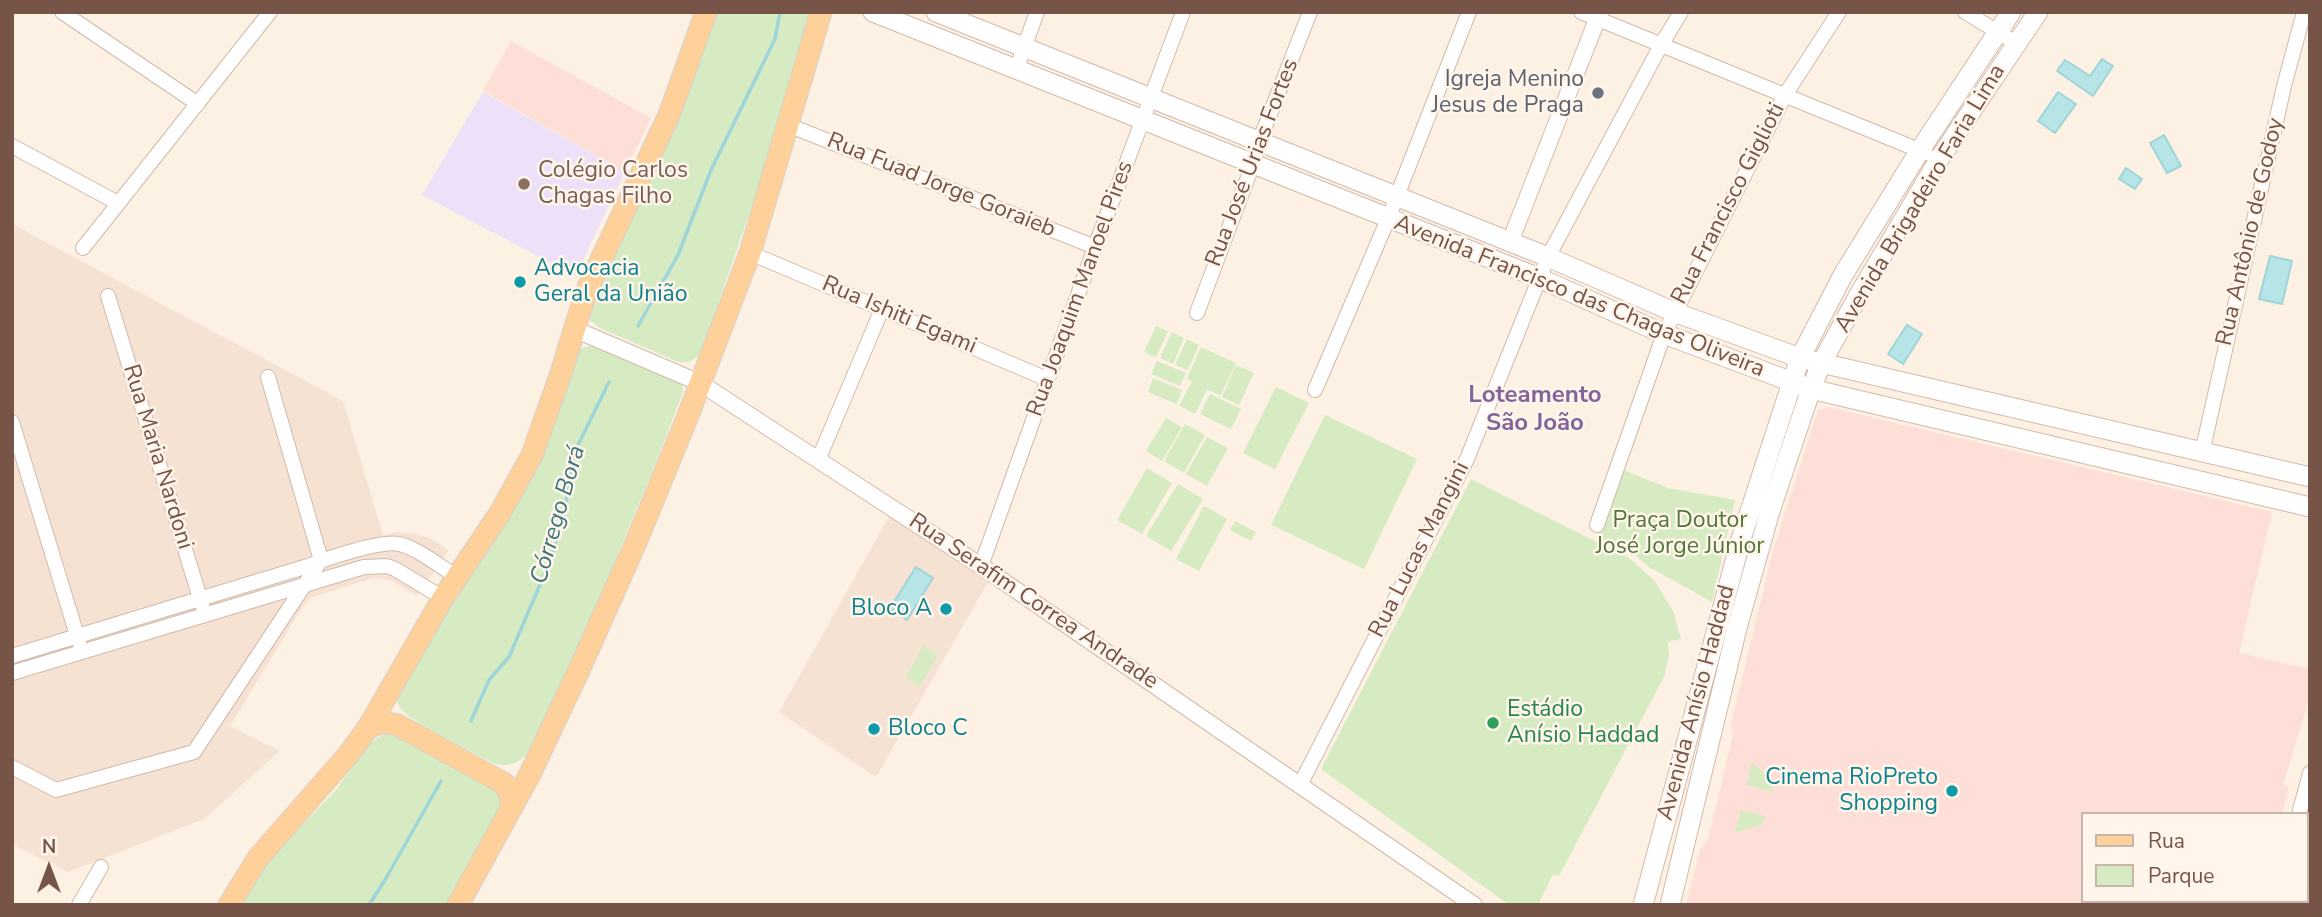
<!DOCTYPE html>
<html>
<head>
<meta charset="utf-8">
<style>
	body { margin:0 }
	#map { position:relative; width:2322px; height:917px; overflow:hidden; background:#fdf1e4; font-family:"Nunito Sans",sans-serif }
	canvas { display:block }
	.frame { position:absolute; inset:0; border:14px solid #765548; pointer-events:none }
	.legend { position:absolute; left:2081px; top:812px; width:228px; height:91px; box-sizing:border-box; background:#fff5eb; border:2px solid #c8b5aa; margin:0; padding:9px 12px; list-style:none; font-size:21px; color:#765548 }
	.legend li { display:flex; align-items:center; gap:14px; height:35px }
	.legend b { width:35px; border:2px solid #c8b5aa }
	.north { position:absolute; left:14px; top:833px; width:70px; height:70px; -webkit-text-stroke:5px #fff5eb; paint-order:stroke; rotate:0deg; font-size:19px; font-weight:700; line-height:28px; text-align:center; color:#765548 }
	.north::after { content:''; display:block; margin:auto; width:24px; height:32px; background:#765548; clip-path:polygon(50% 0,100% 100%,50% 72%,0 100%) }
</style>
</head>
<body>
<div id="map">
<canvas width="2322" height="917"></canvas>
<div class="frame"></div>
<ul class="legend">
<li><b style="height:9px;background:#fed19a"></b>Rua</li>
<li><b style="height:19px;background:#d6ebc2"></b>Parque</li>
</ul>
<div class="north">N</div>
</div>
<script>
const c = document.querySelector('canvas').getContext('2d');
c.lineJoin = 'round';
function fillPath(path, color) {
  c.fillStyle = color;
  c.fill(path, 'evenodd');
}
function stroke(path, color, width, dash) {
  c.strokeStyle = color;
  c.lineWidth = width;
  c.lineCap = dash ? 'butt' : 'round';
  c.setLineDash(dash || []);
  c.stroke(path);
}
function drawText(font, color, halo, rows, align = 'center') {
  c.font = font + ' "Nunito Sans",sans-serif';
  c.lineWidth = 5;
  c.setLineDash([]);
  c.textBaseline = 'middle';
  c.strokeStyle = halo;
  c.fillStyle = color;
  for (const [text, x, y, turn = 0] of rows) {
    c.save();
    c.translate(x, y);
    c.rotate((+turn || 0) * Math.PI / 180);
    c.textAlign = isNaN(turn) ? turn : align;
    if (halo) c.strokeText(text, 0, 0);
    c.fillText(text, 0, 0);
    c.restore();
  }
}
fillPath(new Path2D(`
	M12,224L343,401L383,535L398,532L416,534L431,539L449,550L417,596L390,580L373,578L310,598L300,611L230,726L280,751L204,819L68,872L12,844Z
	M891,513L990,579L876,777L779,712Z`), '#f5e2d2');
fillPath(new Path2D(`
	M511,41L651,118L625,172L483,91Z
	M1828,407L2272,512L2239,653L2310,669V697L2283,784L2289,787L2282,814H2082V901H2258L2257,905H1686L1700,849L1708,840L1733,735L1731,724L1772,554L1818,410Z`), '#fedfd7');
fillPath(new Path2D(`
	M483,92L625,172L575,276L422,195Z`), '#eee0f9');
fillPath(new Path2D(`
	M713,12H811L758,188L703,348C698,359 690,363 678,362L600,328L590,320L588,310Z
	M1156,326L1168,331L1156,357L1144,352Z
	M1172,332L1184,338L1173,364L1160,358Z
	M1187,339L1199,345L1188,370L1175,365Z
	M593,345L678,380L682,385L683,392L657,460L607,580L553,703L525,756C517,764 506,767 495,764C477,754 405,720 399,706C396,700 398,696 400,690L579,349Z
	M1201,347L1236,363L1221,395L1207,390L1195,414L1179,406L1192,381L1187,379Z
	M1157,361L1186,373L1180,386L1151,374Z
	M1236,365L1254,373L1239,405L1222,397Z
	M1153,378L1182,390L1177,404L1148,392Z
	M1276,387L1309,403L1275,469L1243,453Z
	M1210,394L1241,409L1231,429L1200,414Z
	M1325,415L1417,459L1364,569L1271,525Z
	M1166,418L1182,427L1162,461L1146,451Z
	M1185,424L1205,435L1184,473L1164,461Z
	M1207,437L1228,448L1207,486L1186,474Z
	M1147,468L1172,483L1142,534L1117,520Z
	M1621,469L1668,488L1735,500L1712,602L1649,567L1631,552L1596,537Z
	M1471,479L1629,558L1654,580L1661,591L1673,611L1681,639L1668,642L1669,655L1664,677L1559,876L1553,874L1538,905H1509L1321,769Z
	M1178,484L1203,499L1171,551L1146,536Z
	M1204,506L1227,519L1199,571L1176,559Z
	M1235,521L1256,532L1251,541L1230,530Z
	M923,646L938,655L920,686L906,678Z
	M384,734H394L493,788C504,797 503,805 499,818L447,905H242L265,863L336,790L369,744Z
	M1752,762L1774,782L1772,792L1747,785Z
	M1741,810L1765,816L1763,824L1735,833Z`), '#d6ebc2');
const water = new Path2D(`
	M2102,59L2113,66L2093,96L2057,71L2065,60L2090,76Z
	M2058,92L2076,104L2055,133L2038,121Z
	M2164,135L2181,166L2167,173L2150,143Z
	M2126,168L2142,179L2135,189L2119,179Z
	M2270,256L2292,261L2282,304L2259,299Z
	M1907,325L1922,334L1903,364L1888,354Z
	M916,567L933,578L907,620L890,608Z`);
fillPath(water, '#b7e4e7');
stroke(water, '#9dd5d9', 2);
stroke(new Path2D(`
	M638,326L678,255L711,170L775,39L780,12
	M471,721L489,680L509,657L548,566L563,521L574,453L609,382
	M369,905L385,880L441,781`), '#9dd5d9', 3.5);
const minor = new Path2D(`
	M62,12L198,104
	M1581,12L1926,153
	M1965,12L2016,43
	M1016,70L1037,12
	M788,125L1095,247
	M12,146L118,203
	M83,248L270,12
	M750,253L1047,379
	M108,296L202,605
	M1197,313L1253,164L1259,142L1310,12
	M1315,390L1388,219L1469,12
	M12,422L79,642
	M2202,453L2284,86L2304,12
	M819,458L882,309
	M1597,525L1664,334L1785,95L1839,12
	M981,566L1095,247L1183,12
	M12,656L308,566C324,559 382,540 399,544C419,549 439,566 457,577
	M12,673L364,567L387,566L395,569L443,598
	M12,767L56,790L194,752L321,560L268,377
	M1301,783L1467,459L1548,257L1661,45L1681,12
	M2299,814L2310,773
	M79,905L101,867
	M2275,905L2276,901`);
const tertiary = new Path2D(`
	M1510,242L1600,12
	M574,329L700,383L981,566L1474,905`);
const secondary = new Path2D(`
	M873,12L1539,278L1664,334L1811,389L2310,507
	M936,12L1548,257L1674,312L1800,358L2310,477
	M1643,905L1741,539L1800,358L1843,275L1920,150L2011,12
	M1670,905L1737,628L1770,511L1811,389L1821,364L1860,293L1940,158L2038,12`);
const primary = new Path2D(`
	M368,728L383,722L398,725L505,784L511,798V809
	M229,905L258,858L348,755L368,728L443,598L500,513L532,455L561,373L586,292L669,115L706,12
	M458,905L529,776L580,668L637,540L687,418L750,253L821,12`);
stroke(minor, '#d1baac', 16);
stroke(tertiary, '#d1baac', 18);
stroke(secondary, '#d4b9aa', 21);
stroke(primary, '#d9cfcc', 23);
stroke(minor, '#fff', 14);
stroke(tertiary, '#fff', 16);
stroke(secondary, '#fff', 19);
stroke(primary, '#fed19a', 21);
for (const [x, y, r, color] of [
	[1598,93,7,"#6b7280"],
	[524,184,7,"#8d6e63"],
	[520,282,7,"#0f9aa8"],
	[946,609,7,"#0f9aa8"],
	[1493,723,7,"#2e9e5b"],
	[874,729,7,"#0f9aa8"],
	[1952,791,7,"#0f9aa8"]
]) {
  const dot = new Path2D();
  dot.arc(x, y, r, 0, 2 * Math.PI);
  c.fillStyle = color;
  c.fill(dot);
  stroke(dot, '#fff5eb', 2.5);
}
drawText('23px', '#5b616d', '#fff5eb', [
	["Igreja Menino",1584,80],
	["Jesus de Praga",1584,106]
], 'right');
drawText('23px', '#765548', '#fff5eb', [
	["Rua José Urias Fortes",1253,163,-69],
	["Rua Fuad Jorge Goraieb",941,186,22],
	["Avenida Brigadeiro Faria Lima",1921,199,-59],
	["Rua Francisco Giglioti",1729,204,-63],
	["Rua Antônio de Godoy",2251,232,-77],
	["Rua Joaquim Manoel Pires",1081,289,-70],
	["Avenida Francisco das Chagas Oliveira",1579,297,22],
	["Rua Ishiti Egami",899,316,23],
	["Rua Maria Nardoni",157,457,73],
	["Rua Lucas Mangini",1420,550,-63],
	["Rua Serafim Correa Andrade",1033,602,34],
	["Avenida Anísio Haddad",1697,703,-75]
]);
drawText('23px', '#785e54', '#fff5eb', [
	["Colégio Carlos",538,171],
	["Chagas Filho",538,197]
], 'left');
drawText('23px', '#0d838f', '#fff5eb', [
	["Advocacia",534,269],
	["Geral da União",534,295],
	["Bloco A",932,609,"right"],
	["Bloco C",888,729],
	["Cinema RioPreto",1938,778,"right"],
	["Shopping",1938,804,"right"]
], 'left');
drawText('23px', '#52773d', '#fff5eb', [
	["Praça Doutor",1680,521],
	["José Jorge Júnior",1680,547]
]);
drawText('23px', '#27864d', '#fff5eb', [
	["Estádio",1507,710],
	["Anísio Haddad",1507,736]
], 'left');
drawText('bold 24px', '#83649a', '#fff5eb', [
	["Loteamento",1535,396],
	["São João",1535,424]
]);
drawText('italic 24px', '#3c767c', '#fff5eb', [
	["Córrego Borá",559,515,-74]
]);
</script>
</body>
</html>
